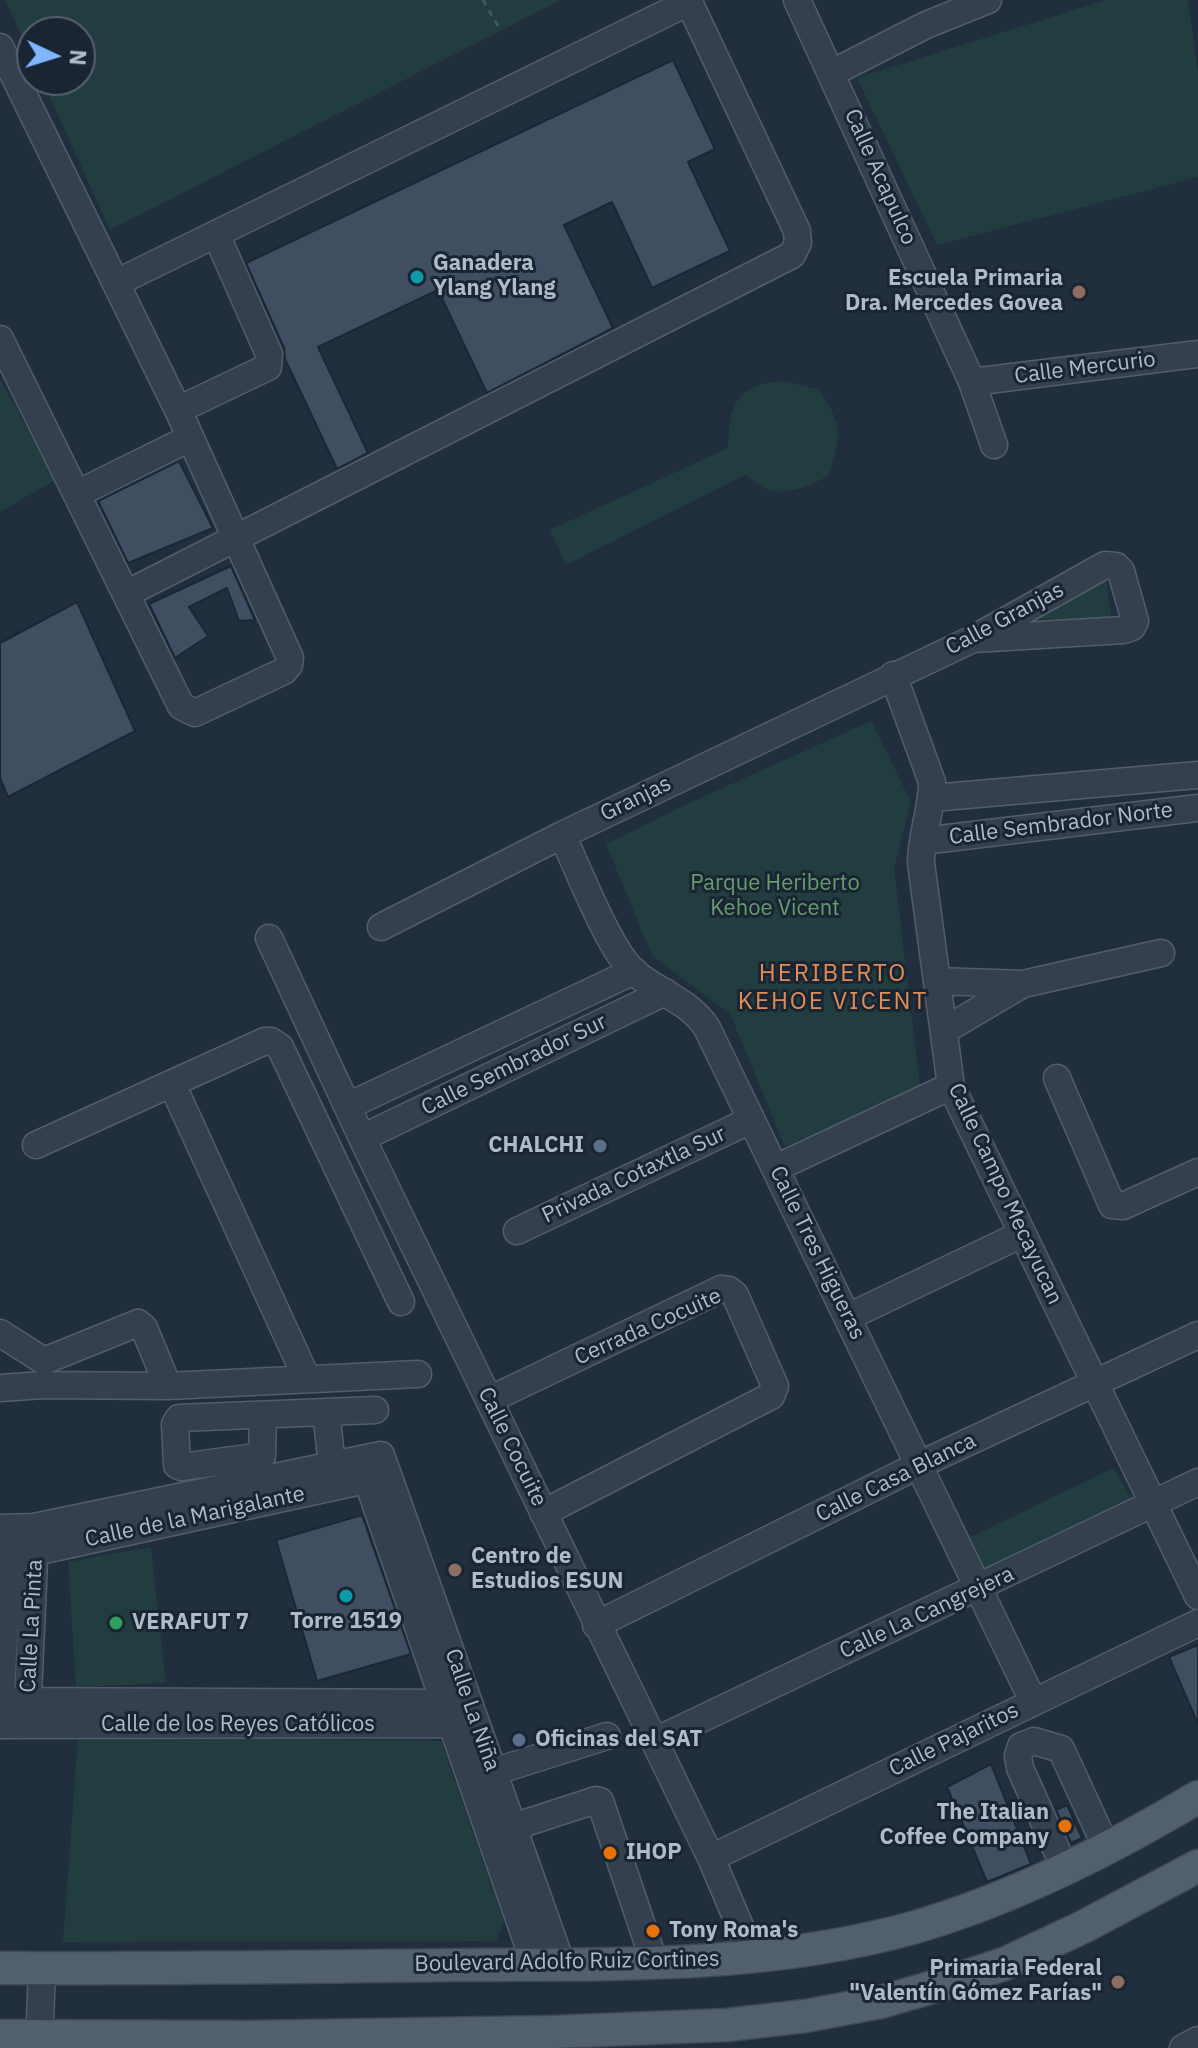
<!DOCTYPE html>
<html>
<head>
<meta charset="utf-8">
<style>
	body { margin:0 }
	#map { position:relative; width:1198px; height:2048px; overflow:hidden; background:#202e3e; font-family:"IBM Plex Sans",sans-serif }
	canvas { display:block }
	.north { position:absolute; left:16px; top:16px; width:80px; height:80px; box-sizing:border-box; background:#1a2533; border:2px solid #56616f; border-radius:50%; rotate:94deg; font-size:22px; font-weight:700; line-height:32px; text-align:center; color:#b0bbc9 }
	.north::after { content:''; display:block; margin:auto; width:28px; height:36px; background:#7fb6ff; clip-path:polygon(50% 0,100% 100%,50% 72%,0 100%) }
</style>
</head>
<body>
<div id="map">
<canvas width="1198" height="2048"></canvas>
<div class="north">N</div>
</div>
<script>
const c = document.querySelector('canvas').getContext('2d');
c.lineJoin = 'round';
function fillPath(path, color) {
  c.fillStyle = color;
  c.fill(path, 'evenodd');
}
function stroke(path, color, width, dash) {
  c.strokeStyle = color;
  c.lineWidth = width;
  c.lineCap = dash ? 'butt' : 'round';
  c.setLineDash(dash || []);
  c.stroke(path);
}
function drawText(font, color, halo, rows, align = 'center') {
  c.font = font + ' "IBM Plex Sans",sans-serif';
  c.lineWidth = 6;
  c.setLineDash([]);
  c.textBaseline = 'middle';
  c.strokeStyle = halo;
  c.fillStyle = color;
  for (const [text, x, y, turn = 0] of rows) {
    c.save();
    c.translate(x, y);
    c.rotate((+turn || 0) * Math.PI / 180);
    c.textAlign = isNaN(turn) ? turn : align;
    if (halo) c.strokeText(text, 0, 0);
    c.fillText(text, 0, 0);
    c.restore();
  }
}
fillPath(new Path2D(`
	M5,0H561L110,230L42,80H80V32H32V58Z
	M1106,0H1188L1198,72V177L937,245L857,78Z
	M0,379L55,480L0,512Z
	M784,381L819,390C844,427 841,434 829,475C813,485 792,494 773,491C764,490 753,480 745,475L566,565L550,530L728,448C729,404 737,383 784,381Z
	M1106,578L1112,622L1032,619Z
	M871,721L911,802L894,868L920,1086L785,1147L730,1014L652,956L606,844L687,804Z
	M1113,1468L1134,1502L988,1577L969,1538Z
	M151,1547L166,1683L76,1687L68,1562Z
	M78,1736L441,1741L504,1922L496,1941L63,1942Z`), '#223d3f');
const building = new Path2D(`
	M673,60L715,149L688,162L730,251L652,288L612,202L564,225L613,328L487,393L438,290L318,347L368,453L337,469L285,359L284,348L246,263Z
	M179,461L213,528L128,563L98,501Z
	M231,566L255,620L239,621L227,588L189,607L208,636L175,658L149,604Z
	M77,602L135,731L8,797L0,778V643Z
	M362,1515L411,1654L317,1681L276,1540Z
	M1198,1645V1724L1169,1657Z
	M991,1764L1031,1864L987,1882L947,1787Z
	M1067,1805L1082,1838L1071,1843L1056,1810Z`);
fillPath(building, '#3f4e60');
stroke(building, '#1c2735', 2);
const minor = new Path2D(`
	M797,0L972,382L994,445
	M0,47L178,410L290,658L289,665L284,671L195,713L181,706L0,339
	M832,73L926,25L988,0
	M116,283L689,2L797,231L798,243L792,255L126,594
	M972,382L1198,354
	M178,410L268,367L269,354L216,234
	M77,494L190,438
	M893,675L932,782C932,809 921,836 921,863L951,1086L1198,1596
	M932,798L1198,775
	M562,835C579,870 608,948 634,972C657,992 690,1001 707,1028L1033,1701
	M923,841L1198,808
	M381,927L562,835L973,639L1105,565L1116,566L1121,571L1135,621L1132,627L1124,630L973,639
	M269,938L362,1138L711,1858L753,1957
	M937,981L1023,984L1161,953
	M945,1030L1023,984
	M1057,1078L1112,1205L1123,1206L1198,1172
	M172,1084L307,1379
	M348,1106L634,971
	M362,1138L665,992
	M36,1145L265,1041H271L280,1047L401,1302
	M776,1168L951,1086
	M517,1231L751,1120
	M848,1317L1022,1234
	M0,1333L44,1361L138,1323L144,1328L168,1386
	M0,1388L43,1385L168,1386L418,1374
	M489,1400L721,1289L729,1290L735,1295L775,1386L771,1396L543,1513
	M326,1412L332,1465
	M263,1415L262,1456L181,1467L177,1465L175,1424L179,1418C244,1415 310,1413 375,1410
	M360,1459L535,1965
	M0,1528L34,1527L381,1455L562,1965
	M0,1552H35L384,1476
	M596,1625L919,1465L1198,1335
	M0,1701L458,1703
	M0,1708L10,1536
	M27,1718L35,1537
	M0,1725L464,1724
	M655,1741L1198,1482
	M493,1772L607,1736
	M513,1827L596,1800L600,1801L655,1964
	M711,1858L1198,1623
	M1065,1869L1020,1768L1018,1756L1021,1746L1034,1741L1061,1749L1107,1849
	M39,2048L42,1968
	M1183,2048L1198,2040`);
const major = new Path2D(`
	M0,1968C152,1969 305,1967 457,1965C609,1964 764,1969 912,1928C1013,1899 1108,1851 1198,1797
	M0,2036L249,2037L551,2032L727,2025L805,2016L881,2002L943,1984L1004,1964L1083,1927L1198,1866`);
stroke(minor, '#535e6c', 29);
stroke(major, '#3e4957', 35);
stroke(new Path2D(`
	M483,0L501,31`), '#405a5c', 3, [6, 6]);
stroke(minor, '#35404e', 26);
stroke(major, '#525f6e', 32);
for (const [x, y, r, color] of [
	[417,277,8,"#0f9aa8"],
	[1079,292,8,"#8d6e63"],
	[600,1146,8,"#5c6f8a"],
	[455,1570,8,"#8d6e63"],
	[346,1596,8,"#0f9aa8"],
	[116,1623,8,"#2e9e5b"],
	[519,1740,8,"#5c6f8a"],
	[1065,1826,8,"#e8710a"],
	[610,1853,8,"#e8710a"],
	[653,1931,8,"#e8710a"],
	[1118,1982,8,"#8d6e63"]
]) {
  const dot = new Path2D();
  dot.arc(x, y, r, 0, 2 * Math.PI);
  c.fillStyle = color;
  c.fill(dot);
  stroke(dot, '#1a2533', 3);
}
drawText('22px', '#b0bbc9', '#1a2533', [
	["Calle Acapulco",880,177,66],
	["Calle Mercurio",1085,368,-7],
	["Calle Granjas",1005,619,-28],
	["Granjas",636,799,-26],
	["Calle Sembrador Norte",1061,824,-7],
	["Calle Sembrador Sur",514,1065,-26],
	["Privada Cotaxtla Sur",634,1175,-25],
	["Calle Campo Mecayucan",1005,1194,65],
	["Calle Tres Higueras",817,1253,64],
	["Cerrada Cocuite",648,1327,-24],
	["Calle Cocuite",512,1447,64],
	["Calle Casa Blanca",896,1478,-26],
	["Calle de la Marigalante",195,1517,-12],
	["Calle La Cangrejera",927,1613,-25],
	["Calle La Pinta",32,1626,-87],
	["Calle La Niña",472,1710,71],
	["Calle de los Reyes Católicos",238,1725],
	["Calle Pajaritos",954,1740,-26],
	["Boulevard Adolfo Ruiz Cortines",567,1962,-1]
]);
drawText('bold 22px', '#b0bbc9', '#1a2533', [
	["Ganadera",433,264],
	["Ylang Ylang",433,289],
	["Escuela Primaria",1063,279,"right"],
	["Dra. Mercedes Govea",1063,304,"right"],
	["CHALCHI",584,1146,"right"],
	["Centro de",471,1557],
	["Estudios ESUN",471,1582],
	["Torre 1519",346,1622,"center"],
	["VERAFUT 7",132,1623],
	["Oficinas del SAT",535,1740],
	["The Italian",1049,1813,"right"],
	["Coffee Company",1049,1838,"right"],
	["IHOP",626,1853],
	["Tony Roma's",669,1931],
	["Primaria Federal",1102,1969,"right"],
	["\"Valentín Gómez Farías\"",1102,1994,"right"]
], 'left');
drawText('22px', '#659d6f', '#1a2533', [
	["Parque Heriberto",775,884],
	["Kehoe Vicent",775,909]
]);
c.letterSpacing = '2px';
drawText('24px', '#df8c56', '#1a2533', [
	["HERIBERTO",833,974],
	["KEHOE VICENT",833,1002]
]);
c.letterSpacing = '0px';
</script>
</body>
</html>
